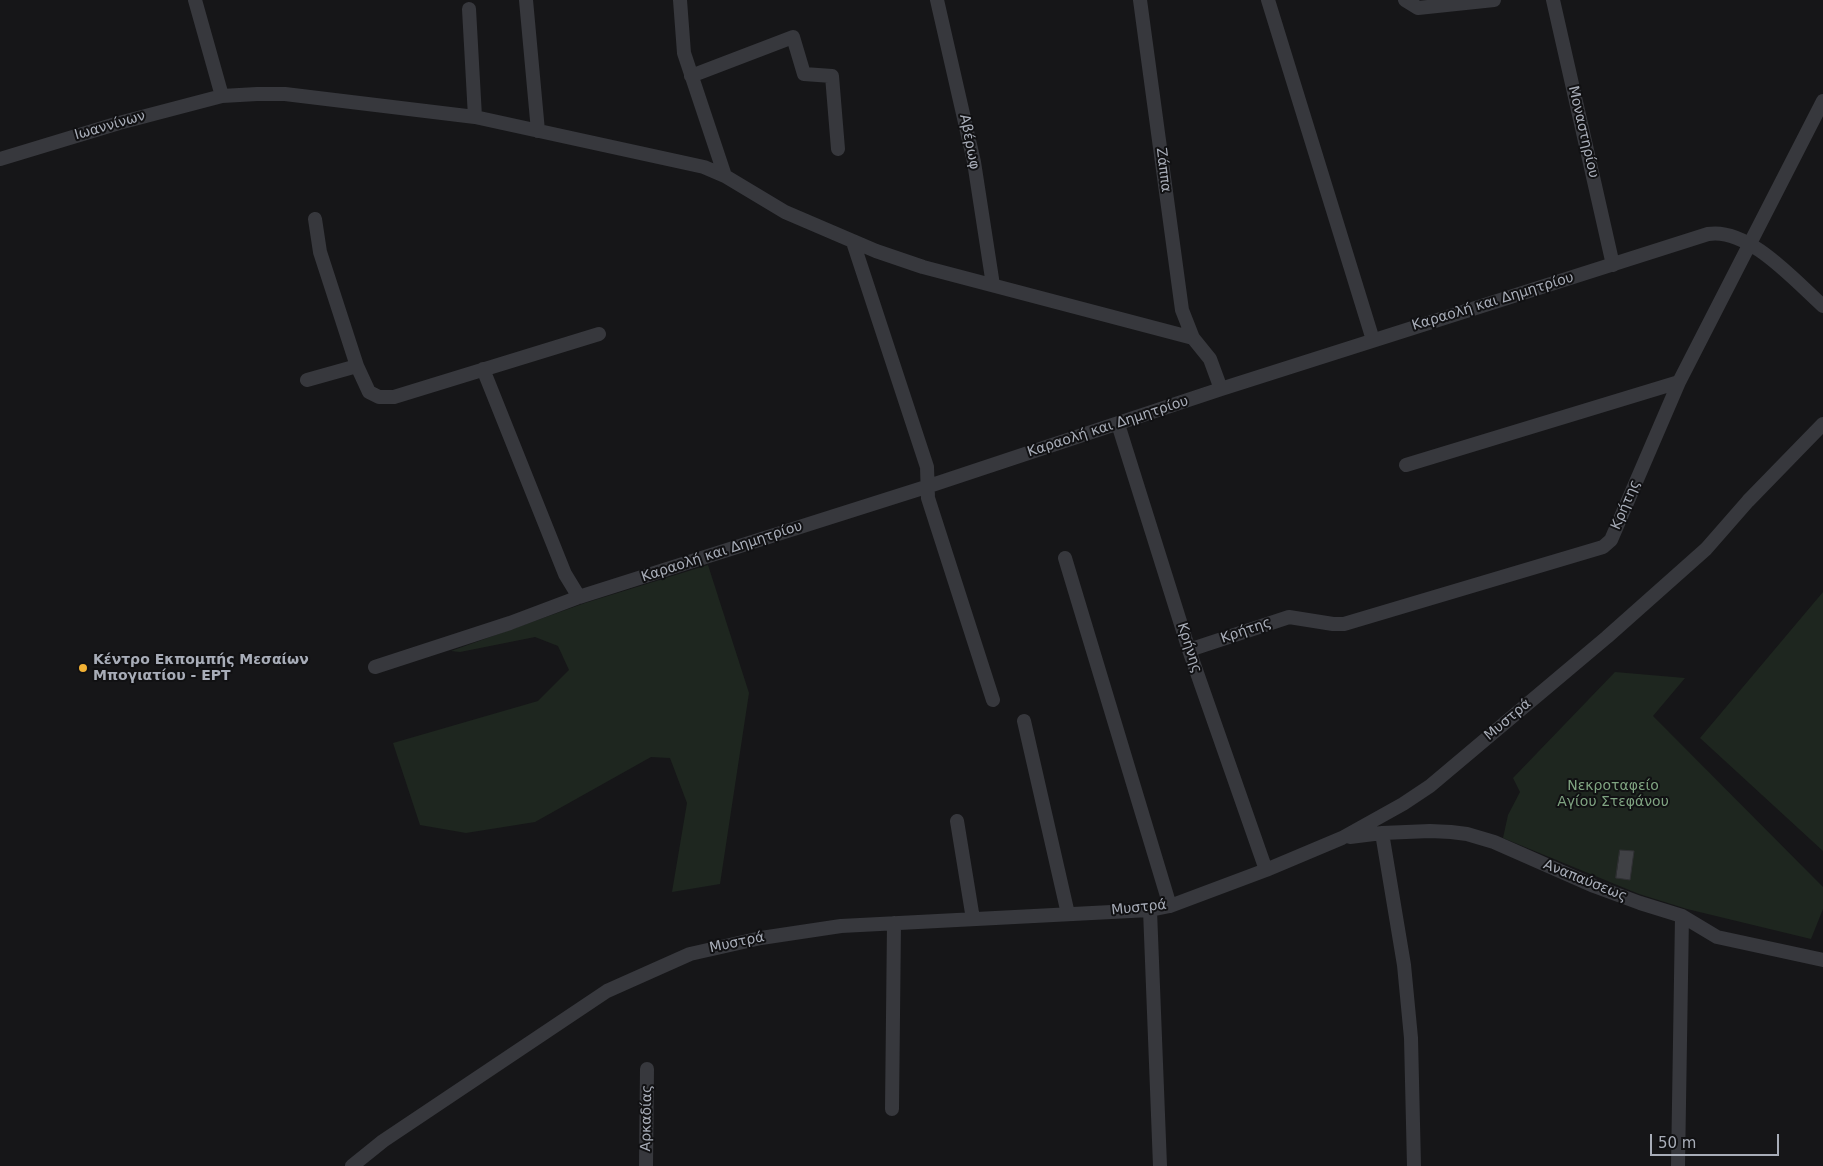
<!DOCTYPE html>
<html>
<head>
<meta charset="utf-8">
<style>
	body { margin:0 }
	#map { position:relative; width:1823px; height:1166px; overflow:hidden; background:#161618; font-family:"DejaVu Sans",sans-serif }
	canvas { display:block }
	.scale { position:absolute; left:1650px; top:1134px; width:129px; height:22px; box-sizing:border-box; border:2px solid #a8adb8; border-top:0; padding-left:6px; font-size:15px; line-height:18px; white-space:nowrap; color:#a8adb8; -webkit-text-stroke:4px #111113; paint-order:stroke }
</style>
</head>
<body>
<div id="map">
<canvas width="1823" height="1166"></canvas>
<div class="scale">50 m</div>
</div>
<script>
const c = document.querySelector('canvas').getContext('2d');
c.lineJoin = 'round';
function fillPath(path, color) {
  c.fillStyle = color;
  c.fill(path, 'evenodd');
}
function stroke(path, color, width, dash) {
  c.strokeStyle = color;
  c.lineWidth = width;
  c.lineCap = dash ? 'butt' : 'round';
  c.setLineDash(dash || []);
  c.stroke(path);
}
function drawText(font, color, halo, rows, align = 'center') {
  c.font = font + ' "DejaVu Sans",sans-serif';
  c.lineWidth = 4;
  c.setLineDash([]);
  c.textBaseline = 'middle';
  c.strokeStyle = halo;
  c.fillStyle = color;
  for (const [text, x, y, turn = 0] of rows) {
    c.save();
    c.translate(x, y);
    c.rotate((+turn || 0) * Math.PI / 180);
    c.textAlign = isNaN(turn) ? turn : align;
    if (halo) c.strokeText(text, 0, 0);
    c.fillText(text, 0, 0);
    c.restore();
  }
}
fillPath(new Path2D(`
	M708,565L749,693L720,884L672,892L687,803L670,758L651,757L535,822L466,833L420,825L393,743L538,701L569,670L558,646L535,637L460,652L451,651L585,603Z
	M1823,592V851L1700,738Z
	M1615,672L1685,678L1653,716L1823,887V909L1811,939L1687,909L1639,894L1503,838L1508,815L1520,792L1513,778Z`), '#1e261f');
const building = new Path2D(`
	M1620,850L1634,851L1630,880L1616,878Z`);
fillPath(building, '#404145');
stroke(building, '#303034', 1);
stroke(new Path2D(`
	M195,0L222,96L257,94H285L475,117
	M526,0L538,131
	M680,0L684,53L725,176
	M937,0L974,162L993,285
	M1140,0L1182,310L1193,338
	M1268,0L1373,340
	M1405,0L1418,8L1494,0
	M1553,0L1613,265
	M469,9L475,117L704,167L725,176L785,212L876,251L923,267L1193,338L1210,359L1221,389
	M691,76L793,37L804,74L832,76L838,149
	M0,159L119,123L222,96
	M315,219L320,252L357,366L369,392L379,397H394L599,334
	M853,242L927,467L928,498L993,700
	M483,369L565,574L579,597
	M307,380L357,366
	M1118,424L1189,650L1266,870
	M1406,465L1679,382
	M1065,558L1170,906
	M1189,650L1289,617L1333,624H1344L1603,547L1611,540L1679,382L1823,101
	M375,667L510,623L579,597L929,486L1221,389L1708,234C1748,227 1795,281 1823,306
	M1024,721L1068,914
	M957,821L973,919
	M1382,833L1404,965L1411,1038L1414,1166
	M1350,837L1382,833L1430,831L1451,832L1467,834L1494,842L1594,886L1640,903L1682,916L1717,937L1823,960
	M1150,910L1160,1166
	M892,1109L894,923
	M352,1166L383,1141L607,991L690,954L761,938L841,926L1150,910L1170,906L1266,870L1342,838L1403,804L1430,786L1607,637L1706,549L1748,501L1823,424
	M646,1166L647,1069
	M1678,1166L1682,916`), '#37383d', 14);
for (const [x, y, r, color] of [
	[83,668,5,"#f2b134"]
]) {
  const dot = new Path2D();
  dot.arc(x, y, r, 0, 2 * Math.PI);
  c.fillStyle = color;
  c.fill(dot);
  stroke(dot, '#111113', 2);
}
drawText('14px', '#a8adb8', '#111113', [
	["Ιωαννίνων",110,126,-16],
	["Μοναστηρίου",1583,132,77],
	["Αβέρωφ",969,142,79],
	["Ζάππα",1163,170,83],
	["Καραολή και Δημητρίου",1493,302,-17],
	["Καραολή και Δημητρίου",1108,427,-18],
	["Κρήτης",1626,505,-67],
	["Καραολή και Δημητρίου",722,552,-18],
	["Κρήτης",1246,631,-19],
	["Κρήνης",1189,648,72],
	["Μυστρά",1508,720,-40],
	["Αναπαύσεως",1585,881,22],
	["Μυστρά",1139,908,-6],
	["Μυστρά",737,943,-12],
	["Αρκαδίας",647,1118,-89]
]);
drawText('bold 14px', '#a8adb8', '#111113', [
	["Κέντρο Εκπομπής Μεσαίων",93,660],
	["Μπογιατίου - ΕΡΤ",93,676]
], 'left');
drawText('14px', '#7fa381', '#111113', [
	["Νεκροταφείο",1613,786],
	["Αγίου Στεφάνου",1613,802]
]);
</script>
</body>
</html>
